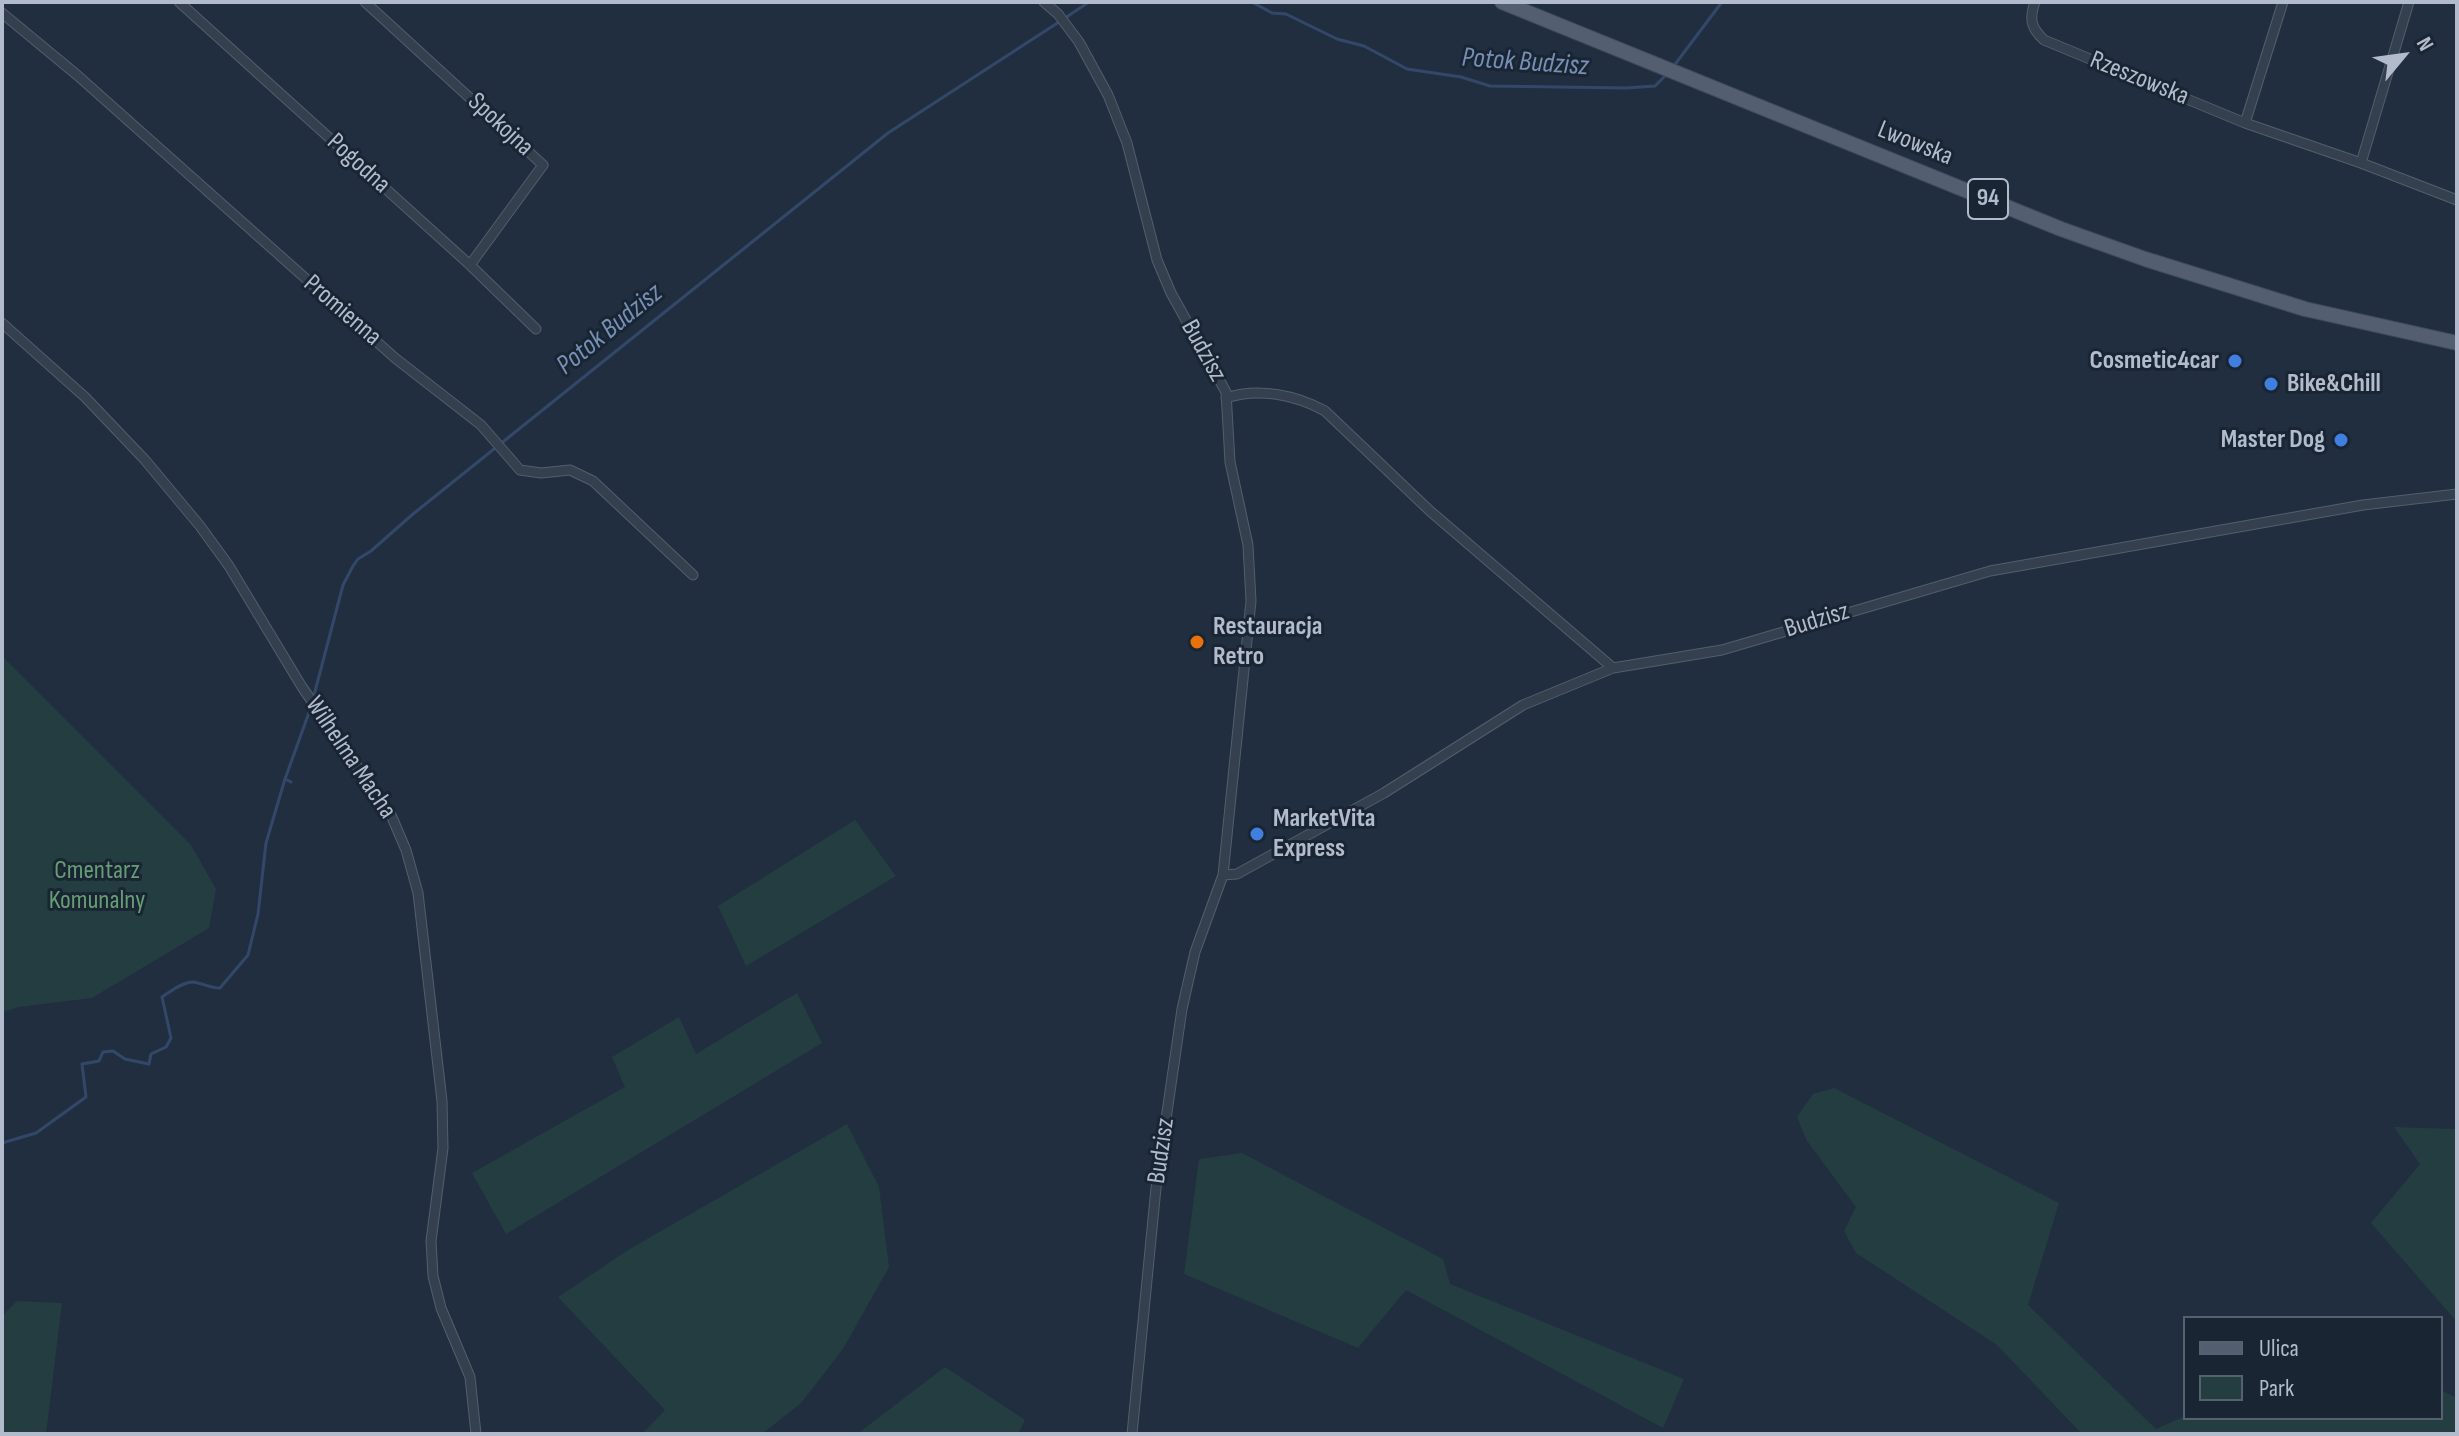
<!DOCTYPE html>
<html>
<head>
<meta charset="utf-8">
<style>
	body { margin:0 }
	#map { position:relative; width:2459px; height:1436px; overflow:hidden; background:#212e40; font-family:"Sofia Sans Condensed",sans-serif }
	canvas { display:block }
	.frame { position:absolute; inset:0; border:4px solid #b1bbcb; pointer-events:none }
	.legend { position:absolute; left:2183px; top:1316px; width:260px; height:104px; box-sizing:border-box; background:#1a2534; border:2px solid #566170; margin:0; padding:10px 14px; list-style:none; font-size:24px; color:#b1bbcb }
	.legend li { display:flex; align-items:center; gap:16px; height:40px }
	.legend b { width:40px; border:2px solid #566170 }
	.north { position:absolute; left:2363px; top:16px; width:80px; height:80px; -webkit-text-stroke:6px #1a2534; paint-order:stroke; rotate:61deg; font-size:22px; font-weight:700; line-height:32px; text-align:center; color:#b1bbcb }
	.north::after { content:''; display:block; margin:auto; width:28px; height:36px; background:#b1bbcb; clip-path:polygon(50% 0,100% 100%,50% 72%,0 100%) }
</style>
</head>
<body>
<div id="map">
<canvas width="2459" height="1436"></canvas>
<div class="frame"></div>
<ul class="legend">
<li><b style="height:10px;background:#535f70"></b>Ulica</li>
<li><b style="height:22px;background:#233d41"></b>Park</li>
</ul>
<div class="north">N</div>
</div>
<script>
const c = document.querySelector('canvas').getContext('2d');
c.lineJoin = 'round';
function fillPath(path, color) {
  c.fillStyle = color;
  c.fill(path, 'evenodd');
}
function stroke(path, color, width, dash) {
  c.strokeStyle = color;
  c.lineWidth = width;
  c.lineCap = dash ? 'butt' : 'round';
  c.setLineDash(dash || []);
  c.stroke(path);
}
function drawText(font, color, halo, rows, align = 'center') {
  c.font = font + ' "Sofia Sans Condensed",sans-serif';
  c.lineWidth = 6;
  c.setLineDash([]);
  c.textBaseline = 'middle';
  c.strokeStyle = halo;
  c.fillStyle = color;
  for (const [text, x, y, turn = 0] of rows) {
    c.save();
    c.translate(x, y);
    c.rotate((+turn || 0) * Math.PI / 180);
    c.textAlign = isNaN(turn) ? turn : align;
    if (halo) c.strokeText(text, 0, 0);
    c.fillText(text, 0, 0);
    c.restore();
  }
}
fillPath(new Path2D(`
	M2,656L191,845L216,889L209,928L92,998L19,1007L2,1012Z
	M855,820L896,876L746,966L718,906Z
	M797,993L822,1043L506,1234L472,1173L625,1087L612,1057L679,1017L696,1054Z
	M1834,1088L2059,1203L2028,1305L2156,1429L2185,1416L2441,1418V1390L2457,1398V1434H2082L1997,1345L1856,1253L1844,1231L1856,1207L1807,1141L1797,1117L1813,1094Z
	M847,1124L879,1187L889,1267L843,1349L801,1403L762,1434H642L665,1410L558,1297L628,1250Z
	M2394,1127L2454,1129L2457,1127V1322L2371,1223L2420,1164Z
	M1242,1153L1443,1259L1450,1284L1684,1379L1663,1428L1406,1290L1358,1348L1184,1274L1199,1159Z
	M17,1301L62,1303L46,1434H2V1316Z
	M945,1367L1025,1420L1018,1434H857Z`), '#233d41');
stroke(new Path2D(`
	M1252,2L1272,13L1286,14L1337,39L1364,46L1407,69L1461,77L1490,86L1626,88L1655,86L1668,73
	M1065,18L1089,2
	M1673,67L1722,2
	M313,699L343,585L353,566L358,559L371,551L413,514L888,133L1059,22
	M291,782L285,779L311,707
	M2,1143L36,1133L86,1097L82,1064L99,1061L103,1052L113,1051L125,1059L149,1064L151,1054L166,1047L171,1038L162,997C170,992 182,982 193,982C202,983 210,988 220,988L248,955L258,914L266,843L285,779`), '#334869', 3);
const street = new Path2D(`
	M179,2L470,265L536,329
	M365,2L543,165L470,265
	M1044,2L1058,14L1079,42L1108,95L1127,143L1157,260L1171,293L1226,392L1230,462L1248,545L1251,601L1223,875L1195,952L1182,1009L1156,1188L1132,1434
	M2035,2C2029,19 2031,28 2044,40L2245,123L2361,163L2457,200
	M2,13L77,75L395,358L481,425L520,470L541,473L570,470L593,481L693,575
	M2245,123L2283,2
	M2361,163L2409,2
	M2,323L85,397L145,460L200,526L229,566L302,687L391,815L406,850L418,893L442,1101L443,1148L431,1241L433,1276L441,1308L470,1377L476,1434
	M1226,398C1258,387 1296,395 1325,411L1430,511L1613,668
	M1223,875L1237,874L1384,793L1523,705L1613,668L1722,650L1990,571L2363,505L2457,494`);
const primary = new Path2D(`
	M1502,2L2061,229L2145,259L2305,309L2457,343`);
stroke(street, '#535e6d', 11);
stroke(primary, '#3e4958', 16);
stroke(street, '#35404f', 9);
stroke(primary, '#535f70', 14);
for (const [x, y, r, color] of [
	[2235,361,8,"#3f7fe0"],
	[2271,384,8,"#3f7fe0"],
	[2341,440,8,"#3f7fe0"],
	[1197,642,8,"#e8710a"],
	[1257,834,8,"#3f7fe0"]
]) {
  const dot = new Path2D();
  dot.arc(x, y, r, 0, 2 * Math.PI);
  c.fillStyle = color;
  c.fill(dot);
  stroke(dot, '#1a2534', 3);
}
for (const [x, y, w] of [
	[1988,199,40]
]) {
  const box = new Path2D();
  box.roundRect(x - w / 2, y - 20, w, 40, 6);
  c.fillStyle = '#1a2534';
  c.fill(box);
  stroke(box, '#b1bbcb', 2);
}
drawText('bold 24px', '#b1bbcb', null, [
	["94",1988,199]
]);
drawText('26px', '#b1bbcb', '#1a2534', [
	["Rzeszowska",2139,79,22],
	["Spokojna",500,125,43],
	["Lwowska",1915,144,22],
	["Pogodna",358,164,42],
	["Promienna",342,311,41],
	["Budzisz",1203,351,61],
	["Budzisz",1817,621,-17],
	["Wilhelma Macha",350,758,56],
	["Budzisz",1162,1151,-82]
]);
drawText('bold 26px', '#b1bbcb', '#1a2534', [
	["Cosmetic4car",2219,361,"right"],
	["Bike&Chill",2287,384],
	["Master Dog",2325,440,"right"],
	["Restauracja",1213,627],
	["Retro",1213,657],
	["MarketVita",1273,819],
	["Express",1273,849]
], 'left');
drawText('26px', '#669e73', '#1a2534', [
	["Cmentarz",97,871],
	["Komunalny",97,901]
]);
drawText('italic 28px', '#7690b5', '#1a2534', [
	["Potok Budzisz",1525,63,4],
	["Potok Budzisz",610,330,-39]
]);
</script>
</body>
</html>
